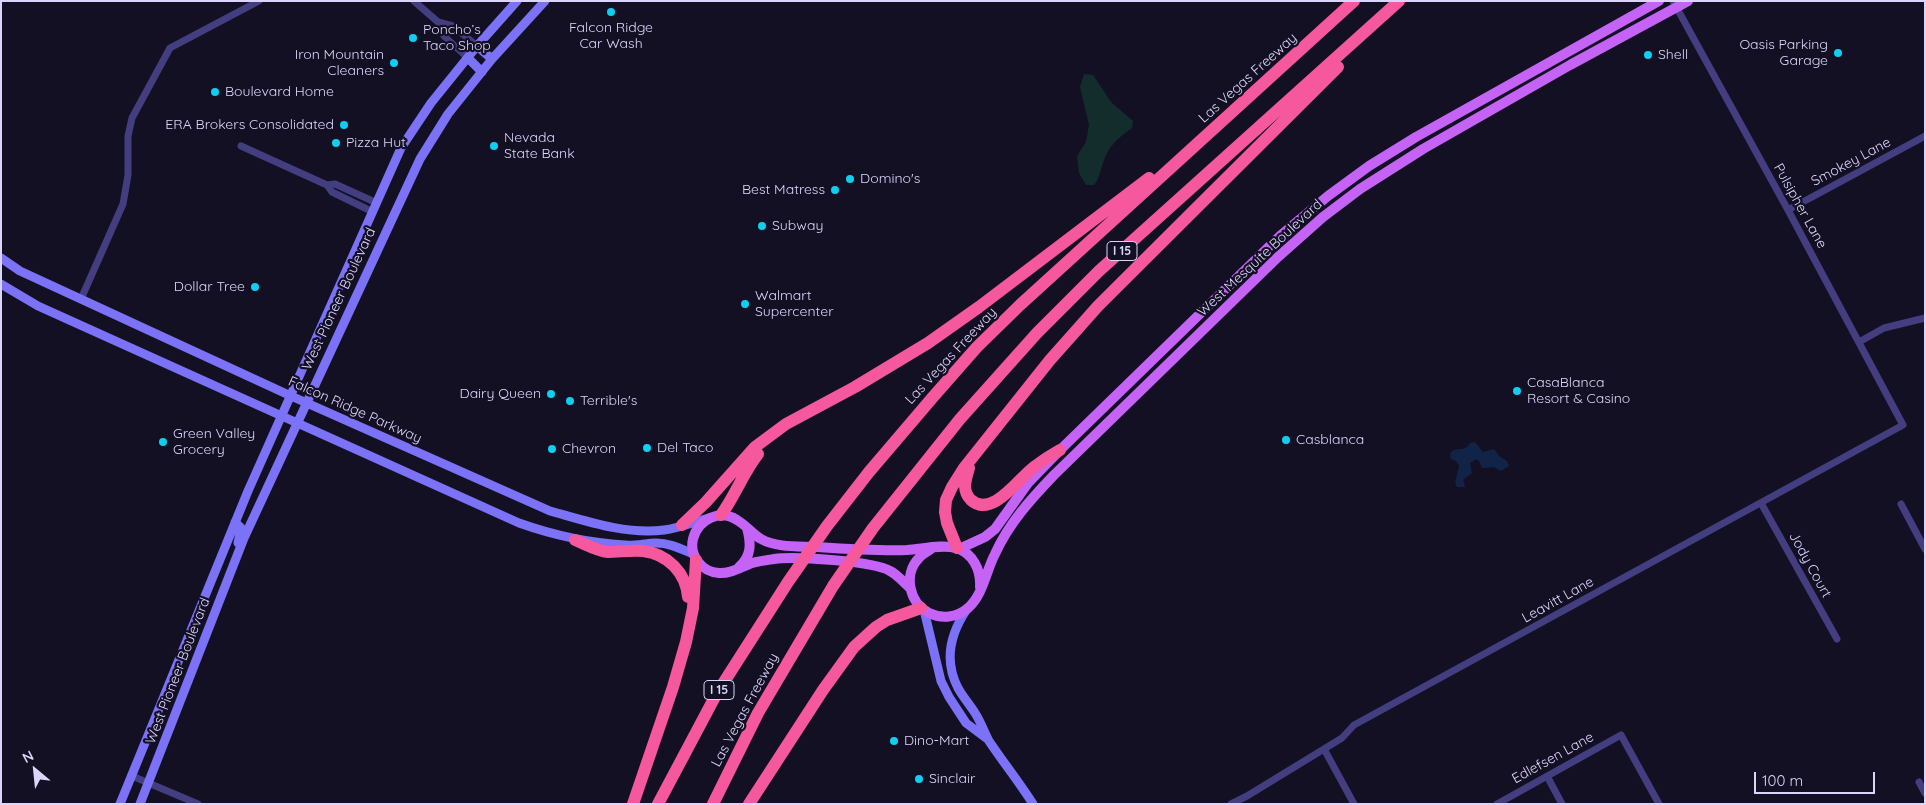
<!DOCTYPE html>
<html>
<head>
<meta charset="utf-8">
<style>
	body { margin:0 }
	#map { position:relative; width:1926px; height:805px; overflow:hidden; background:#141024; font-family:Quicksand,sans-serif }
	canvas { display:block }
	.frame { position:absolute; inset:0; border:2px solid #dbd5fd; pointer-events:none }
	.north { position:absolute; left:10px; top:745px; width:50px; height:50px; -webkit-text-stroke:4px #141024; paint-order:stroke; rotate:332deg; font-size:14px; font-weight:700; line-height:20px; text-align:center; color:#dbd5fd }
	.north::after { content:''; display:block; margin:auto; width:18px; height:22px; background:#dbd5fd; clip-path:polygon(50% 0,100% 100%,50% 72%,0 100%) }
	.scale { position:absolute; left:1754px; top:772px; width:121px; height:22px; box-sizing:border-box; border:2px solid #dbd5fd; border-top:0; padding-left:6px; font-size:15px; line-height:18px; white-space:nowrap; color:#dbd5fd; -webkit-text-stroke:4px #141024; paint-order:stroke }
</style>
</head>
<body>
<div id="map">
<canvas width="1926" height="805"></canvas>
<div class="frame"></div>
<div class="north">N</div>
<div class="scale">100 m</div>
</div>
<script>
const c = document.querySelector('canvas').getContext('2d');
c.lineJoin = 'round';
function fillPath(path, color) {
  c.fillStyle = color;
  c.fill(path, 'evenodd');
}
function stroke(path, color, width, dash) {
  c.strokeStyle = color;
  c.lineWidth = width;
  c.lineCap = dash ? 'butt' : 'round';
  c.setLineDash(dash || []);
  c.stroke(path);
}
function drawText(font, color, halo, rows, align = 'center') {
  c.font = font + ' Quicksand,sans-serif';
  c.lineWidth = 4.5;
  c.setLineDash([]);
  c.textBaseline = 'middle';
  c.strokeStyle = halo;
  c.fillStyle = color;
  for (const [text, x, y, turn = 0] of rows) {
    c.save();
    c.translate(x, y);
    c.rotate((+turn || 0) * Math.PI / 180);
    c.textAlign = isNaN(turn) ? turn : align;
    if (halo) c.strokeText(text, 0, 0);
    c.fillText(text, 0, 0);
    c.restore();
  }
}
fillPath(new Path2D(`
	M1084,74L1093,75L1111,102L1133,121L1132,128C1118,138 1108,146 1103,163C1100,172 1099,179 1094,185H1086L1079,173L1077,156L1086,142L1089,125L1080,87Z`), '#132d2d');
fillPath(new Path2D(`
	M1475,442L1483,452L1494,449L1500,457L1507,461L1509,466L1501,471L1494,467L1482,468L1479,461L1476,459L1470,463L1472,473L1463,480L1465,487H1457L1455,483L1459,466L1456,461L1451,459L1450,454L1452,451C1460,447 1465,452 1470,443Z`), '#112347');
stroke(new Path2D(`
	M414,1L438,22L453,26L477,46
	M438,22L444,36L468,58
	M241,146L327,185L332,192L373,212
	M327,185L335,184L377,203
	M1788,210L1925,136
	M81,299L123,204L128,175V136L132,118L170,48L259,1
	M1859,342L1884,328L1925,318
	M1761,503L1837,639
	M1901,504L1925,549
	M1324,749L1354,804
	M132,776L198,804
	M1547,776L1562,804
	M1919,782L1925,793
	M1231,804L1247,796L1342,738L1354,725L1903,425L1788,210L1673,1
	M1497,804L1621,735L1659,804`), '#433e80', 7);
stroke(new Path2D(`
	M477,46L492,59
	M468,58L482,72
	M1,258L20,271L291,396L550,511C586,521 626,535 664,530C679,528 694,522 709,518
	M1,284L38,306L519,523C553,535 588,543 625,545C635,546 646,543 656,543C670,543 681,549 693,554
	M235,522L241,528L238,543
	M967,609C950,634 944,661 958,688C963,697 970,705 975,713C981,722 984,732 989,741C1003,762 1019,782 1033,804
	M924,610L941,681L949,697L966,723L986,738
	M120,804L248,491L401,148L431,103L477,46L517,1
	M140,804L244,538L420,159L448,114L492,59L545,1`), '#7b72f7', 9);
stroke(new Path2D(`
	M931,549C927,552 922,554 919,558C903,574 909,603 929,613C941,619 957,618 968,608C983,595 986,571 995,554C1009,523 1031,499 1054,475L1278,257L1323,217L1360,189L1423,149L1570,65L1688,1
	M959,549L985,537L995,529L1028,483L1060,450L1281,235L1328,196L1369,166L1416,137L1659,1
	M739,567C752,556 751,543 747,528
	M910,588C903,582 898,575 890,571C874,561 794,556 774,559C767,560 759,561 752,563C741,567 730,574 719,573C702,572 689,556 693,539C698,519 720,509 737,520C746,525 752,534 761,539C777,548 799,546 817,547C847,549 877,551 907,550C922,549 943,544 956,548C973,553 981,570 980,587`), '#c563f6', 10);
stroke(new Path2D(`
	M969,468C966,479 961,490 971,500C992,519 1019,478 1034,467C1042,461 1051,455 1060,450
	M721,515C735,496 743,473 758,454
	M682,525L706,502L755,447L786,424L855,387L928,343L979,307L1149,178
	M575,540C585,544 597,551 608,552C619,552 631,550 643,551C668,554 686,573 688,597
	M957,548L947,523L945,512L946,500L952,487L964,468L1050,360L1098,306L1338,67
	M633,804L673,687L686,642L693,608L696,560
	M658,804L717,693L788,582L827,526L869,472L933,397L977,347L1020,305L1354,1
	M713,804L758,713L833,586L873,528L960,419L1037,333L1099,271L1399,1
	M749,804L823,690L854,647L876,627L887,620L921,608`), '#f5589c', 12);
for (const [x, y, r, color] of [
	[611,12,5,"#0ecfef"],
	[413,38,5,"#0ecfef"],
	[1838,53,5,"#0ecfef"],
	[1648,55,5,"#0ecfef"],
	[394,63,5,"#0ecfef"],
	[215,92,5,"#0ecfef"],
	[344,125,5,"#0ecfef"],
	[336,143,5,"#0ecfef"],
	[494,146,5,"#0ecfef"],
	[850,179,5,"#0ecfef"],
	[835,190,5,"#0ecfef"],
	[762,226,5,"#0ecfef"],
	[255,287,5,"#0ecfef"],
	[745,304,5,"#0ecfef"],
	[1517,391,5,"#0ecfef"],
	[551,394,5,"#0ecfef"],
	[570,401,5,"#0ecfef"],
	[1286,440,5,"#0ecfef"],
	[163,442,5,"#0ecfef"],
	[647,448,5,"#0ecfef"],
	[552,449,5,"#0ecfef"],
	[894,741,5,"#0ecfef"],
	[919,779,5,"#0ecfef"]
]) {
  const dot = new Path2D();
  dot.arc(x, y, r, 0, 2 * Math.PI);
  c.fillStyle = color;
  c.fill(dot);
  stroke(dot, '#141024', 2);
}
for (const [x, y, w] of [
	[1122,251,30],
	[719,690,30]
]) {
  const box = new Path2D();
  box.roundRect(x - w / 2, y - 9.5, w, 19, 4);
  c.fillStyle = '#141024';
  c.fill(box);
  stroke(box, '#dbd5fd', 1);
}
drawText('bold 12px', '#dbd5fd', null, [
	["I 15",1122,251],
	["I 15",719,690]
]);
drawText('14px', '#dbd5fd', '#141024', [
	["Falcon Ridge",611,28,"center"],
	["Car Wash",611,44,"center"],
	["Poncho’s",423,30],
	["Taco Shop",423,46],
	["Oasis Parking",1828,45,"right"],
	["Garage",1828,61,"right"],
	["Iron Mountain",384,55,"right"],
	["Cleaners",384,71,"right"],
	["Shell",1658,55],
	["Boulevard Home",225,92],
	["ERA Brokers Consolidated",334,125,"right"],
	["Nevada",504,138],
	["State Bank",504,154],
	["Pizza Hut",346,143],
	["Domino's",860,179],
	["Best Matress",825,190,"right"],
	["Subway",772,226],
	["Dollar Tree",245,287,"right"],
	["Walmart",755,296],
	["Supercenter",755,312],
	["CasaBlanca",1527,383],
	["Resort & Casino",1527,399],
	["Dairy Queen",541,394,"right"],
	["Terrible's",580,401],
	["Green Valley",173,434],
	["Grocery",173,450],
	["Casblanca",1296,440],
	["Del Taco",657,448],
	["Chevron",562,449],
	["Dino-Mart",904,741],
	["Sinclair",929,779]
], 'left');
drawText('14px', '#dbd5fd', '#141024', [
	["Las Vegas Freeway",1248,78,-42],
	["Smokey Lane",1851,162,-28],
	["Pulsipher Lane",1800,206,61],
	["West Mesquite Boulevard",1260,258,-43],
	["West Pioneer Boulevard",339,299,-65],
	["Las Vegas Freeway",951,356,-47],
	["Falcon Ridge Parkway",355,410,24],
	["Jody Court",1810,565,61],
	["Leavitt Lane",1558,600,-29],
	["West Pioneer Boulevard",178,671,-69],
	["Las Vegas Freeway",745,710,-62],
	["Edlefsen Lane",1553,758,-29]
]);
</script>
</body>
</html>
